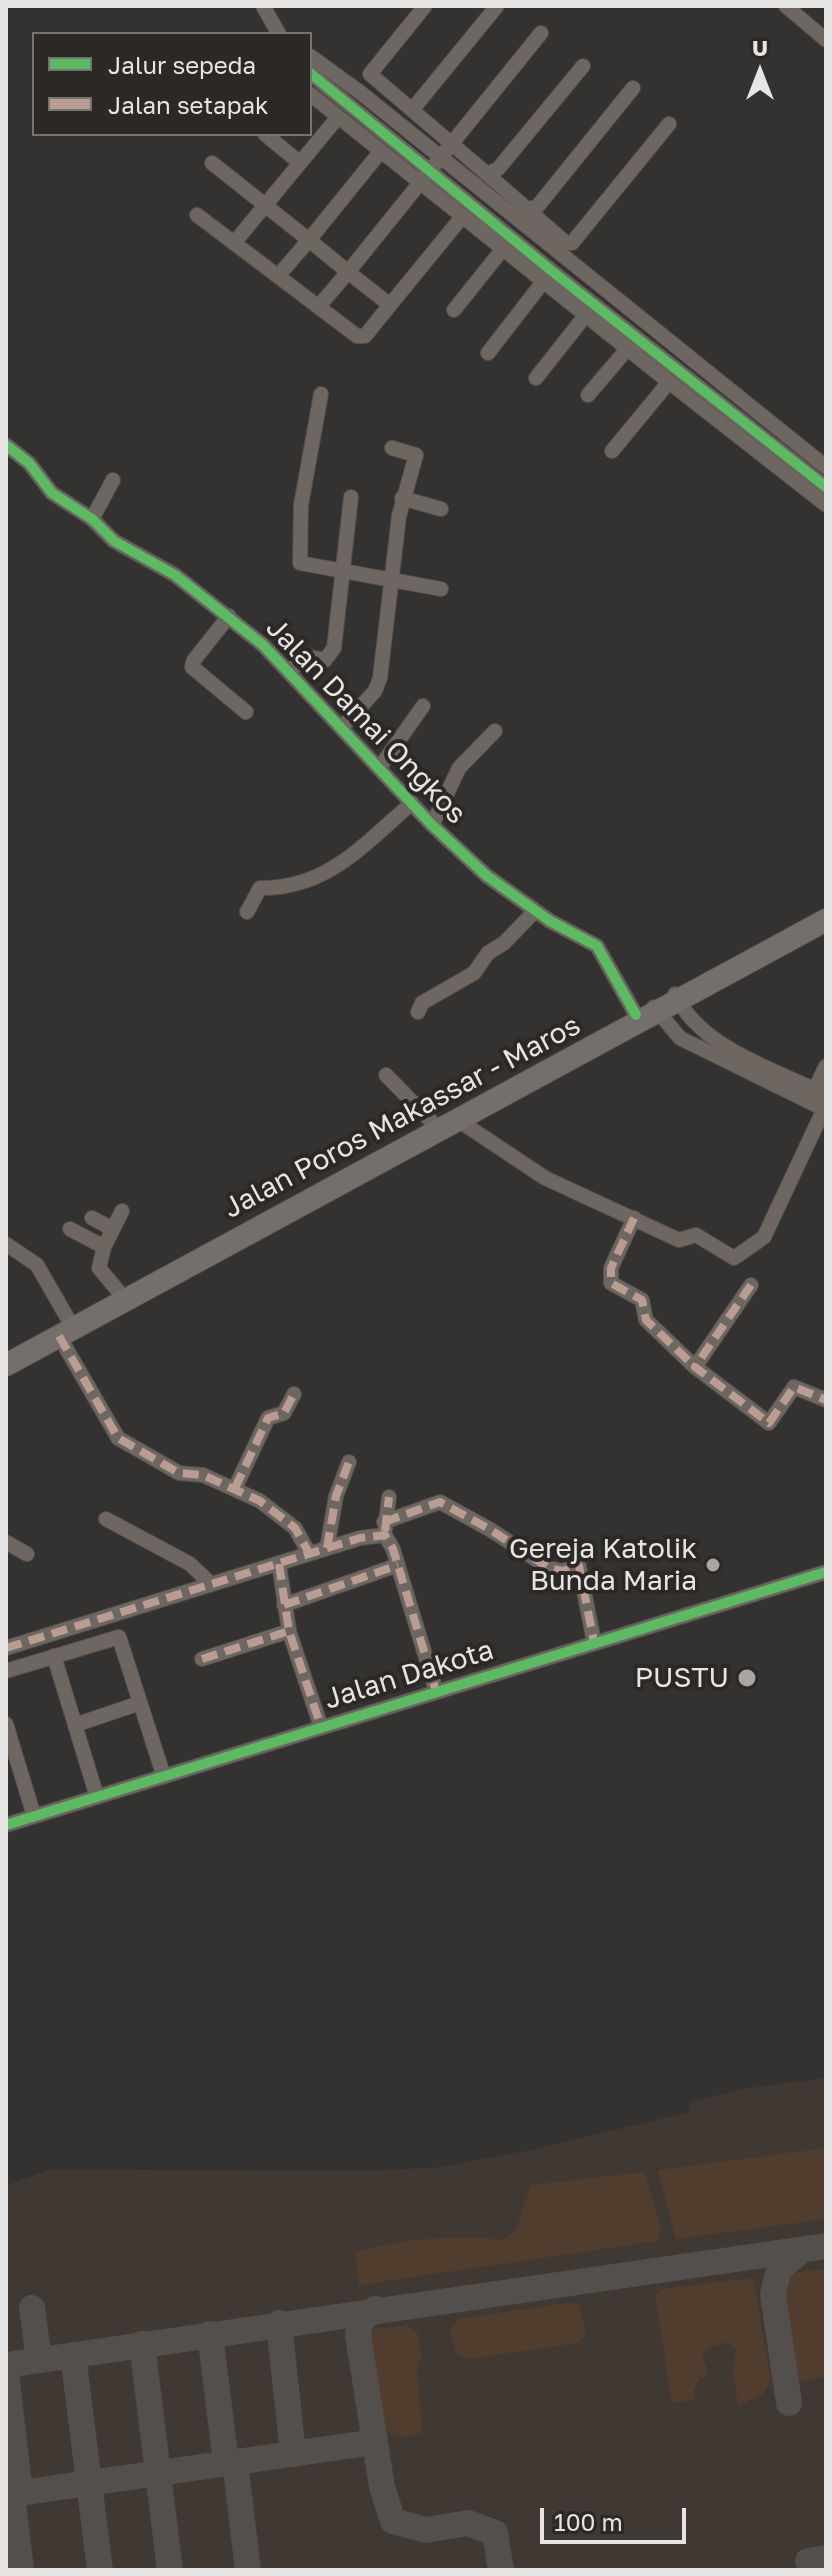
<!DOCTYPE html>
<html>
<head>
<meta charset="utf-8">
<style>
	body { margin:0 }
	#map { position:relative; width:832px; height:2576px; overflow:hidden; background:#343230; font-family:"Golos Text",sans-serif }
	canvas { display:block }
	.frame { position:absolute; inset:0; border:8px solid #e7e5e4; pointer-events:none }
	.legend { position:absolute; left:32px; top:32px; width:280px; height:104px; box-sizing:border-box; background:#2b2825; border:2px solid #767471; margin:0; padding:10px 14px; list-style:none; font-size:24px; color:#e7e5e4 }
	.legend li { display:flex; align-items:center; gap:16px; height:40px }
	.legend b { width:40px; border:2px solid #767471 }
	.north { position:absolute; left:720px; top:32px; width:80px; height:80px; -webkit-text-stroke:6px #2b2825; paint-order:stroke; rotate:0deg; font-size:22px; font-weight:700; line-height:32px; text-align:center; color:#e7e5e4 }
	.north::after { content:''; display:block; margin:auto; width:28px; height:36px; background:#e7e5e4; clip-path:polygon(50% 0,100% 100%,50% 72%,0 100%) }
	.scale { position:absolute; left:540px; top:2508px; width:146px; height:36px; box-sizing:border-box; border:4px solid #e7e5e4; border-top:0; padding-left:10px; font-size:24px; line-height:28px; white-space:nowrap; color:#e7e5e4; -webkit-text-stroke:6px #2b2825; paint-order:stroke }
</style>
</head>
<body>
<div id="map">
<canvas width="832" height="2576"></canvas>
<div class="frame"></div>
<ul class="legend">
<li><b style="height:10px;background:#5cba63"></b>Jalur sepeda</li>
<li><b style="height:10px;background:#b99d93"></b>Jalan setapak</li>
</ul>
<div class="north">U</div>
<div class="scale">100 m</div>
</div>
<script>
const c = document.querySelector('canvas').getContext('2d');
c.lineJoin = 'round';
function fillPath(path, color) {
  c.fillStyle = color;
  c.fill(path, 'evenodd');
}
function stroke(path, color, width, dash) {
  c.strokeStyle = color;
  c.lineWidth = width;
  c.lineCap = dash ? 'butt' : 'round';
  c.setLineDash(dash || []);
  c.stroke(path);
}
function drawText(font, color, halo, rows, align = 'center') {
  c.font = font + ' "Golos Text",sans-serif';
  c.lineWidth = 8;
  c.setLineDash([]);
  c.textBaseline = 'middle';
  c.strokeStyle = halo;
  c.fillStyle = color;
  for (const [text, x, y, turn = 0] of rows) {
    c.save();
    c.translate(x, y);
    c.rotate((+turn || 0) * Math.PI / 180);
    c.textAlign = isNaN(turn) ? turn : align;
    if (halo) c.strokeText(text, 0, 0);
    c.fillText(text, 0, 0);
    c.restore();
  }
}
fillPath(new Path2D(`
	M826,2078V2570H6V2185L50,2170L373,2171L442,2167L536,2149L690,2112L689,2102L743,2089Z`), '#403933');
fillPath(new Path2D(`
	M826,2148V2219L676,2239L658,2170Z
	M645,2172L661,2228L657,2241L359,2285L355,2252C403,2239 453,2234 503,2240L516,2230L531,2185Z
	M826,2269V2376L794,2383L780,2300L789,2273Z
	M753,2278L771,2379L763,2394L738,2406L733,2371L736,2349L728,2342L707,2348L702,2357L707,2367L706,2378H700L693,2392L695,2400L672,2403L655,2295L663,2289Z
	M566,2303H579L586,2335L578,2343L468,2359L456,2354L450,2331L458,2319Z
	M408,2325L417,2332L422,2357L417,2366L422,2433L402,2437L382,2430L368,2341L374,2329Z`), '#503d2d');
stroke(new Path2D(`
	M32,2308L39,2360
	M375,2309L361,2320L358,2335L382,2487L393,2521L426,2530L468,2523L495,2533L501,2570
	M279,2323L293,2454
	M210,2334L226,2463
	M142,2344L170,2570
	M73,2355L100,2570
	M6,2365L826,2246
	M6,2373L20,2493
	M789,2403L773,2294L779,2269L802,2250
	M235,2462L248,2570
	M12,2494L21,2570
	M6,2495L375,2442
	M808,2561L826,2558`), '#524f4c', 26);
const minor = new Path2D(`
	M263,6L279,34
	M497,6L412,110L487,174L498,169L583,66
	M786,6L826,40
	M310,56L361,93L826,467
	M310,73L558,276L826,487
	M310,94L669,382L612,451
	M412,110L370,74L425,6
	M265,134L300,163
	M212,163L309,240L381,151
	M487,174L527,209L537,207L633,88
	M527,209L566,243H572L669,124
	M197,215L357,336H365L390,305
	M462,217L390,305L348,272L541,33
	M234,243L338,117
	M278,276L309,240L348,272L319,306
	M454,310L502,250
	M488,353L543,282
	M536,378L585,316
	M669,382L826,505
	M321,394L301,505L300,563L441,589
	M588,395L634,341
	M6,445L29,463L52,493L92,519L114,541L175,575L263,645L432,825L487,876L550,921L597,946L636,1015
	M402,498L441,509
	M92,519L113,480
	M229,616L194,660L192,667L246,712
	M289,671L308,657L325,660L334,648L351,497
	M343,726L375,691L380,678L399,516L416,455L392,448
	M380,767L423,706
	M432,825L459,768L495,731
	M247,912L260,888C328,889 365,843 412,803
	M675,994C700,1048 774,1069 826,1095
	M654,1007L680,1038L826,1110
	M418,1012L422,1003L474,973L488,953L504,943L535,911
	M386,1075L432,1122
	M815,1089L826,1066
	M458,1120L545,1178L679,1240L696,1235L734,1258L764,1237L824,1109
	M92,1218L113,1229
	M634,1218L611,1268V1283L642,1300L646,1320L695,1367
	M70,1229L104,1247L99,1268L119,1292
	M6,1244L37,1265L68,1319
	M104,1247L122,1211
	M751,1285L695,1367L769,1423L794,1387L826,1400
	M59,1336L118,1438L179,1473L203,1475L260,1501L295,1528L309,1553
	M235,1488L268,1418L284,1413L294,1394
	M106,1519L190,1564L210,1583
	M384,1522L440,1502L491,1530L549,1568L562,1571L579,1566L594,1642
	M385,1530L389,1497
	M6,1542L27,1554
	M327,1548L336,1496L349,1462
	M279,1564L289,1631L321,1727
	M284,1605L398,1565
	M6,1648L360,1538L385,1535L393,1549L436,1691
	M54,1656L97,1797
	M202,1659L289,1631
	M6,1671L119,1637L164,1777
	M6,1724L34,1816
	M75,1725L140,1703
	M6,1825L826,1572`);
const highway = new Path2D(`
	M6,1365L826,920`);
stroke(minor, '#504f4e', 16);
stroke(highway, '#504f4e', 24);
stroke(minor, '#6e6761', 14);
stroke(highway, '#746e6c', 22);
stroke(new Path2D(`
	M634,1218L611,1268V1283L642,1300L646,1320L695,1367
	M751,1285L695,1367L769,1423L794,1387L826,1400
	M59,1336L118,1438L179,1473L203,1475L260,1501L295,1528L309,1553
	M235,1488L268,1418L284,1413L294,1394
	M384,1522L440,1502L491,1530L549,1568L562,1571L579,1566L594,1642
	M385,1531L389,1497
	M327,1548L336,1496L349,1462
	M279,1564L289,1631L321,1727
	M284,1605L398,1565
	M6,1648L360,1538L385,1535L393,1549L436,1691
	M202,1659L289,1631`), '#b99d93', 8, [16, 8]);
stroke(new Path2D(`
	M310,73L558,276L826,487
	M6,445L29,463L52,493L92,519L114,541L175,575L263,645L432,825L487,876L550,921L597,946L636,1015
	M6,1825L826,1572`), '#5cba63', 10);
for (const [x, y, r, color] of [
	[713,1565,8,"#a8a6a5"],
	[747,1678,10,"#a8a6a5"]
]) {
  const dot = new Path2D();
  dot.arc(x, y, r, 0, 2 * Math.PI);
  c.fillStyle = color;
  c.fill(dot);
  stroke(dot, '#2b2825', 3);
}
drawText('28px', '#e7e5e4', '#2b2825', [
	["Jalan Damai Ongkos",366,721,46],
	["Jalan Poros Makassar - Maros",402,1117,-28],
	["Jalan Dakota",409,1675,-17]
]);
drawText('28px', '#e7e5e4', '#2b2825', [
	["Gereja Katolik",697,1549],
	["Bunda Maria",697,1581],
	["PUSTU",729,1678]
], 'right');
</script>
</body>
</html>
